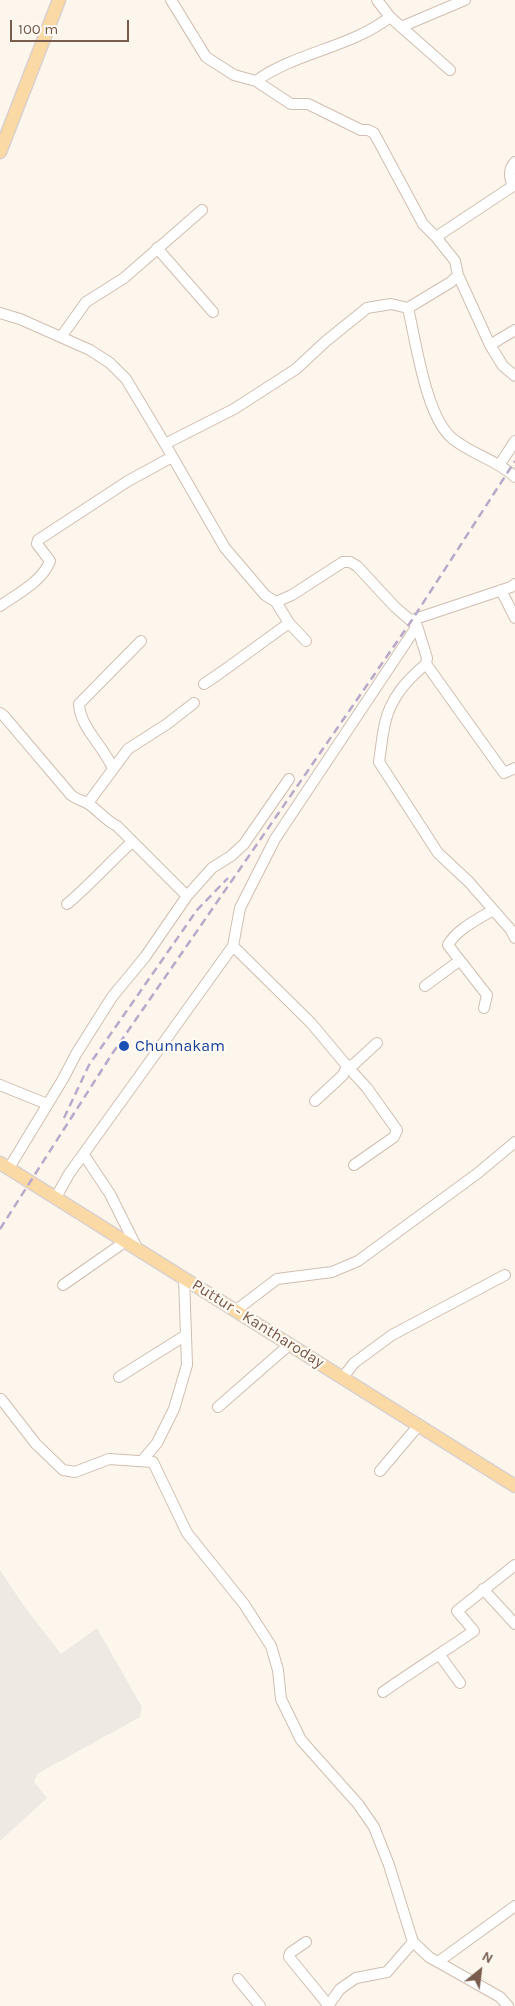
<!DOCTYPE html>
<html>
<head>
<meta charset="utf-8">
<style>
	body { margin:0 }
	#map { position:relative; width:515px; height:2006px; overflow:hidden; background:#fdf6ec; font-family:Karla,sans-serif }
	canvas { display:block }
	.north { position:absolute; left:455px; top:1946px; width:50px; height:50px; -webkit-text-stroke:4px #fffaf3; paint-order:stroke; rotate:29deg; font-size:14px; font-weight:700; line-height:20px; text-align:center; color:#7a5c4d }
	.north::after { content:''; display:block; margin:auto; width:18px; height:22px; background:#7a5c4d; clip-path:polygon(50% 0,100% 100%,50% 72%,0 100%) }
	.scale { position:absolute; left:10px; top:20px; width:119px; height:22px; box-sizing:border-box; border:2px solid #7a5c4d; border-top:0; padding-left:6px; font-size:15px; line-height:18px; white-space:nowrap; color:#7a5c4d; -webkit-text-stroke:4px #fffaf3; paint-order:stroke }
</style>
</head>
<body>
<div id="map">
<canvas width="515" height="2006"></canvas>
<div class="north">N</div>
<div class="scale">100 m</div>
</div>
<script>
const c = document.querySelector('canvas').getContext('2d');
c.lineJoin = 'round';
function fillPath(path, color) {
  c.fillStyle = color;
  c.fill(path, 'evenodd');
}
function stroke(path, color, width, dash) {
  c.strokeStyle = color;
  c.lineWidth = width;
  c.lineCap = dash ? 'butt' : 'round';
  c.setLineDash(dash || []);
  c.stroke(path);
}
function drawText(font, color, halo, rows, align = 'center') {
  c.font = font + ' Karla,sans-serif';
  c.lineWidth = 4.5;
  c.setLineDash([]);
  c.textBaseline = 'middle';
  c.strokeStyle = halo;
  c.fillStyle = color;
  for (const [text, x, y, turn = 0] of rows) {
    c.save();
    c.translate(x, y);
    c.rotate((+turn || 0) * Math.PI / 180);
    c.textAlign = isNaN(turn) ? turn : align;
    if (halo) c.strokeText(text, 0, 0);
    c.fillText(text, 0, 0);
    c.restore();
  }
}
fillPath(new Path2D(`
	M0,1570L24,1606L61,1654L97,1628L142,1707L140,1717L37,1774L34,1782L47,1798L0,1841Z`), '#efe9e4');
const minor = new Path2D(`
	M390,17L450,70
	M401,27L465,0
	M256,81C296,52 350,48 390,17L377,0
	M436,237L513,186C509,177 508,170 515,162
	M157,248L213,312
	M458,275L490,345L503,366L515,376
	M408,308C416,342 426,418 453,439C473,455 497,460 515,477
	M0,313L20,319L90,350L110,363L126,379L165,444L225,548L265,595L276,602L292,595L343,562H350L357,566L395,607L417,626L427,658L426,664L504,773L515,768
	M61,337L86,302L124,278L202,210
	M490,345L515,330
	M165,444L234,409L296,369L325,342L367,308L391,304L408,308L451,282L458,275L455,261L436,237L423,224L374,133L368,130H361L308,104H291L256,81L234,75L206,57L171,0
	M500,464L515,441
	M501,590L515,618
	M276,602L289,623L306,641
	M0,606C17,594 42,582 50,561L37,544L38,540L128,481L172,457
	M412,620L511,587L515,584
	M426,664C414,674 400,688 393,702C383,719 382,743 379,762L438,853L469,882L511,930L515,938
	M204,684L223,671L289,623
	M0,713L4,716L71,795C77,800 85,801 90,805C100,812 106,821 117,826L187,896
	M113,769C104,746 80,728 79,704L141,641
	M88,803L128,749L167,724L194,703
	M67,904C90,885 109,863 132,842
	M233,946L311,1023L347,1066L343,1075L315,1101
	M425,986L459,961
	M484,1008L487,995L448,945C457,929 477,920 493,910
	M0,1085L47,1104
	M84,1155L110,1194L137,1248
	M354,1165L394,1137L397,1130L367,1088L347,1066L353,1065L377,1043
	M9,1168L63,1079L76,1054L112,997L145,957L187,896L212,868L231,856L244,844L289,779
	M56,1197L69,1174L233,946L240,908L275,839L417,626
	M63,1285L126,1241
	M235,1311L277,1279L332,1272L358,1261L478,1173L515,1142
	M119,1377L186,1335
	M343,1377L354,1363L392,1335L505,1275
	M1,1399L36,1444L63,1470L75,1472L109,1459L153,1462L187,1533L244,1604L271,1646L278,1670L281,1699L301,1740L358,1804L374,1827L389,1865L413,1942L429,1957L500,1997L508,2006
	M218,1407L289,1345
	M142,1461L157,1443L174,1409L187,1365L184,1278
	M380,1471L419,1425
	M483,1589L515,1624
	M439,1654L460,1683
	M383,1692C413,1671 443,1652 474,1631L457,1611L515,1565
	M306,1942L290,1953L289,1957L329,2006
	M438,1962L515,1906
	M238,1979L260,2006
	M328,2006L340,1989L356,1978L387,1972L413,1942`);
const major = new Path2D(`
	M0,152L59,0
	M0,1163L515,1486`);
stroke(minor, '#d1beb0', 12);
stroke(major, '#dad1cd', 15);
stroke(minor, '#fff', 10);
stroke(major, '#fbd9a5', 12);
stroke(new Path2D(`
	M64,1118L89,1065L197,910L228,878
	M0,1229L112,1054L412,620L515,461`), '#b9a8c9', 2.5, [8, 5]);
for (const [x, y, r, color] of [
	[124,1046,6,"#1a4fb4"]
]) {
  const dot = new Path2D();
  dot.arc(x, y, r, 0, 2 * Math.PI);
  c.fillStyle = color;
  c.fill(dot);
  stroke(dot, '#fffaf3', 2);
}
drawText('16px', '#164399', '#fffaf3', [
	["Chunnakam",135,1046]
], 'left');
drawText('16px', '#7a5c4d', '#fffaf3', [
	["Puttur - Kantharoday",258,1324,32]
]);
</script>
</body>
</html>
